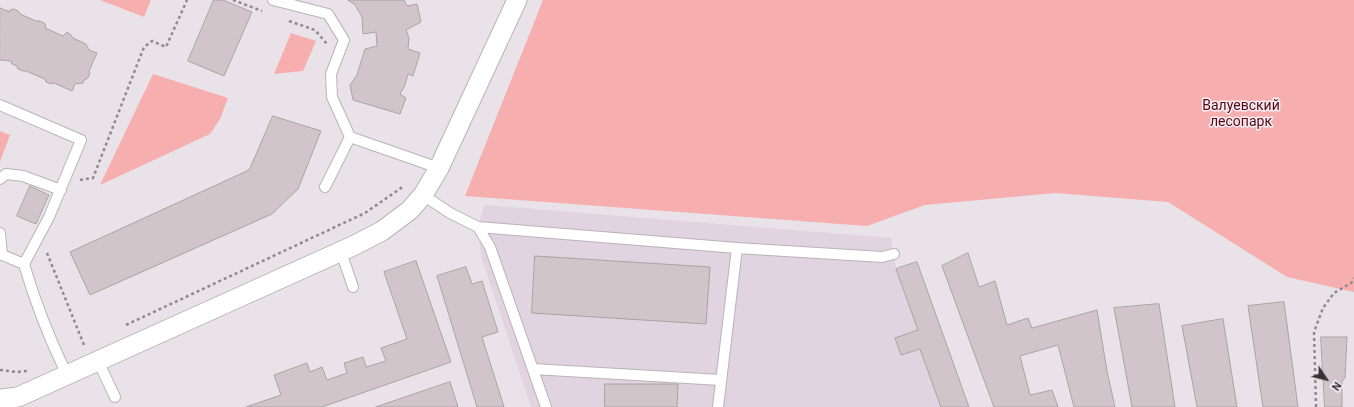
<!DOCTYPE html>
<html>
<head>
<meta charset="utf-8">
<style>
	body { margin:0 }
	#map { position:relative; width:1354px; height:407px; overflow:hidden; background:#e9e2e8; font-family:Roboto,sans-serif }
	canvas { display:block }
	.north { position:absolute; left:1306px; top:359px; width:40px; height:40px; -webkit-text-stroke:3px #f7eff6; paint-order:stroke; rotate:125deg; font-size:11px; font-weight:700; line-height:16px; text-align:center; color:#353234 }
	.north::after { content:''; display:block; margin:auto; width:14px; height:18px; background:#353234; clip-path:polygon(50% 0,100% 100%,50% 72%,0 100%) }
</style>
</head>
<body>
<div id="map">
<canvas width="1354" height="407"></canvas>
<div class="north">N</div>
</div>
<script>
const c = document.querySelector('canvas').getContext('2d');
c.lineJoin = 'round';
function fillPath(path, color) {
  c.fillStyle = color;
  c.fill(path, 'evenodd');
}
function stroke(path, color, width, dash) {
  c.strokeStyle = color;
  c.lineWidth = width;
  c.lineCap = dash ? 'butt' : 'round';
  c.setLineDash(dash || []);
  c.stroke(path);
}
function drawText(font, color, halo, rows, align = 'center') {
  c.font = font + ' Roboto,sans-serif';
  c.lineWidth = 3;
  c.setLineDash([]);
  c.textBaseline = 'middle';
  c.strokeStyle = halo;
  c.fillStyle = color;
  for (const [text, x, y, turn = 0] of rows) {
    c.save();
    c.translate(x, y);
    c.rotate((+turn || 0) * Math.PI / 180);
    c.textAlign = isNaN(turn) ? turn : align;
    if (halo) c.strokeText(text, 0, 0);
    c.fillText(text, 0, 0);
    c.restore();
  }
}
fillPath(new Path2D(`
	M484,205L891,238L896,269L918,330L895,339L902,355L920,349L941,407H531L481,256L478,227Z`), '#e1d3df');
fillPath(new Path2D(`
	M100,0H151L144,17Z
	M543,0H1354V292L1287,277L1168,202L1055,193L925,205L867,226L465,196Z
	M291,33L316,41L303,71L274,74Z
	M153,74L228,98L220,119L210,134L100,185Z
	M0,131L10,135L0,162Z`), '#f7aeae');
const building = new Path2D(`
	M214,0H223L252,12L224,76L188,61Z
	M348,0H404L407,6L417,4L421,22L406,30L409,38L408,49L420,53L413,76L408,74L405,85L400,94L406,98L400,114L353,100L350,85L357,75L365,49L377,46L376,32L363,34L362,17L355,5Z
	M0,8L10,12V10L14,9L18,11L20,14L36,21H40L44,23L46,26L45,28L63,36L67,32L71,35L73,38L86,44L89,50L97,53L89,71L90,73L88,78L84,80L83,83L75,84L72,91L54,83L51,84L46,82L45,79L26,71H23L18,69L17,66L12,64L11,61L0,60Z
	M273,116L321,131L298,189L272,214L90,295L70,252L249,170Z
	M30,186L49,195L36,224L17,216Z
	M968,253L979,287L995,281L1007,325L1028,318L1032,328L1097,310L1107,371L1115,407H1074L1058,345L1020,356L1030,395L1052,390L1058,407H994L942,266Z
	M535,256L710,267L706,324L532,313Z
	M416,261L451,362L322,407H246L281,395L274,375L307,363L310,372L322,367L327,380L347,373L344,363L363,357L366,367L386,361L381,348L407,339L384,272Z
	M917,262L969,407H941L920,349L901,355L895,338L918,330L896,269Z
	M466,267L472,284L482,281L498,332L482,337L504,407H477L437,276Z
	M1284,302L1298,407H1263L1248,306Z
	M1159,304L1175,407H1132L1114,308Z
	M1223,319L1237,407H1197L1182,326Z
	M1321,337H1347L1345,378L1342,381V407H1325Z
	M450,382L458,407H376Z
	M605,384H678L677,407H605Z`);
fillPath(building, '#d0c6c9');
stroke(building, '#aca2a5', 1);
const service = new Path2D(`
	M273,0L328,14L344,40L331,74L332,97L350,137L439,168
	M0,105L81,140L49,217L24,264
	M0,179L6,174L23,176L61,190
	M325,187L350,137
	M423,195L450,213L478,227L737,248L882,257L894,254
	M478,227L490,247L546,407
	M0,233L2,255
	M341,252L353,287
	M0,254L24,264C35,302 50,340 67,375
	M98,361L115,397
	M533,369L721,380
	M718,407L737,248`);
const minor = new Path2D(`
	M0,399L18,397L355,245L382,231L410,210L423,195L439,168L517,0`);
stroke(service, '#bab3b9', 12);
stroke(minor, '#bab3b9', 21);
stroke(new Path2D(`
	M233,0L262,11
	M289,21L315,30L327,44
	M80,180L93,178L144,47L152,41L166,47L187,0
	M47,253L84,345
	M126,325L365,213L404,186
	M0,370L17,372L27,371
	M1316,407L1314,332L1323,308L1334,293L1351,283L1354,278`), '#8f8a8e', 2.5, [3, 3]);
stroke(service, '#fff', 10);
stroke(minor, '#fff', 19);
drawText('14px', '#570413', '#f7eff6', [
	["Валуевский",1241,106],
	["лесопарк",1241,122]
]);
</script>
</body>
</html>
